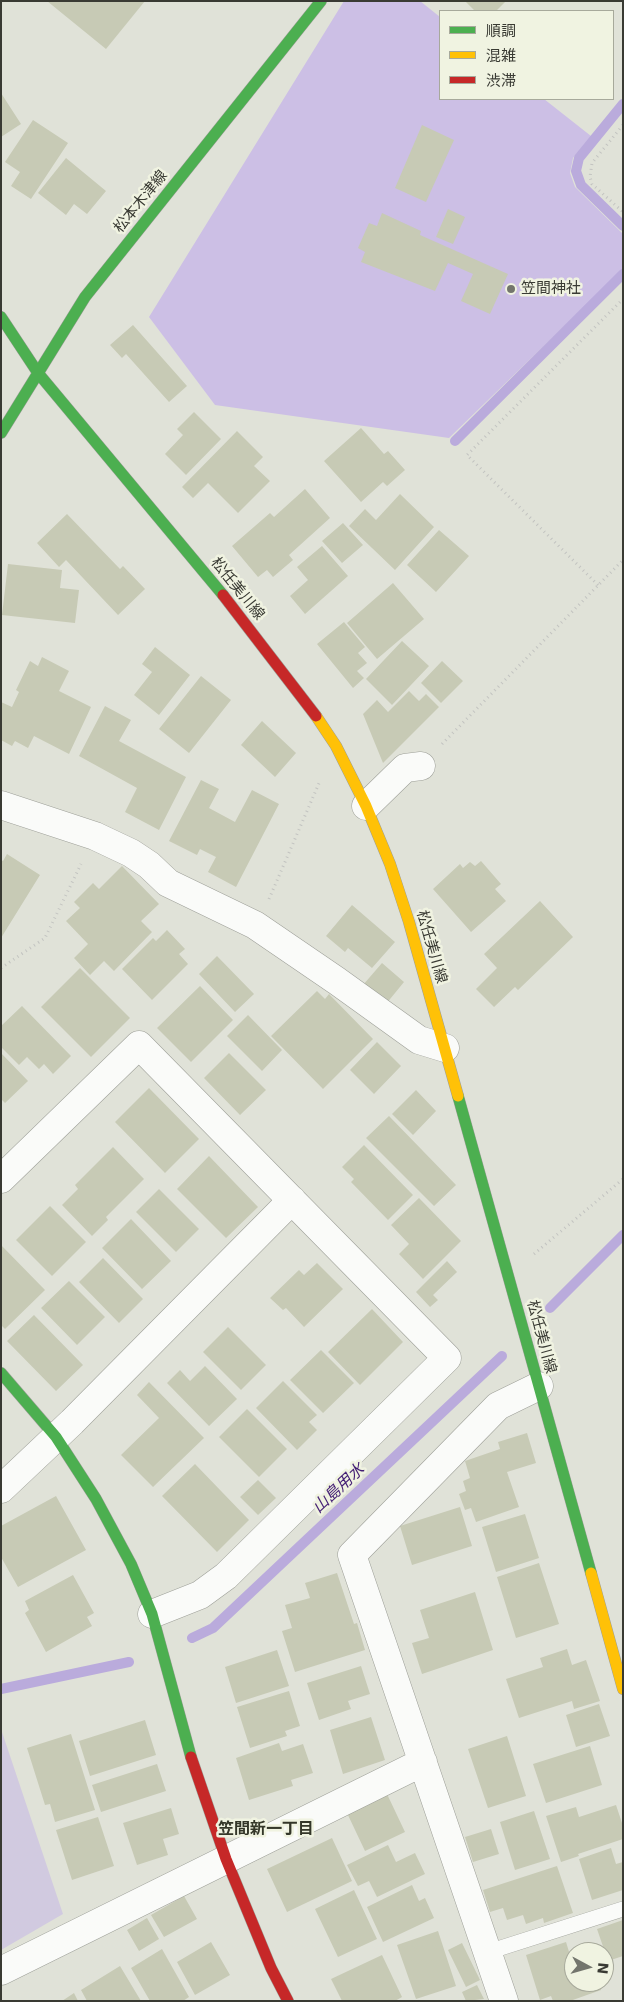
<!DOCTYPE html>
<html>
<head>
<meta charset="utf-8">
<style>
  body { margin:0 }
  #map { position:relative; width:624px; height:2002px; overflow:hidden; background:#e0e2d8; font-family:"DejaVu Sans","Noto Sans JP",sans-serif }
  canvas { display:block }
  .frame { position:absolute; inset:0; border:2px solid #393a33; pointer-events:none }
  .legend { position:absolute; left:439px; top:10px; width:175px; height:90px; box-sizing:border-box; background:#f0f3e1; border:1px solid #a7a99b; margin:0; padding:6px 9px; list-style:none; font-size:15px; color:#393a33 }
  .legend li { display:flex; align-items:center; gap:10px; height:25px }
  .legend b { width:25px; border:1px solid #a7a99b }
  .north { position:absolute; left:564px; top:1942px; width:50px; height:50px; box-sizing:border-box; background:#f0f3e1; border:1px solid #a7a99b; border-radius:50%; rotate:96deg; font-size:14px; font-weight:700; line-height:20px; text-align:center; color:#393a33 }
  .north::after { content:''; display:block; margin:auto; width:18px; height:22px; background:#73756d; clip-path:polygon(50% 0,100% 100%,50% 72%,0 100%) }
</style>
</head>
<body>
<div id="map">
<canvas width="624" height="2002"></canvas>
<div class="frame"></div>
<ul class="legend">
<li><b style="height:6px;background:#4caf50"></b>順調</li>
<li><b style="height:6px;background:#ffc107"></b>混雑</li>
<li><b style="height:6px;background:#c62828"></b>渋滞</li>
</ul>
<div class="north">N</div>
</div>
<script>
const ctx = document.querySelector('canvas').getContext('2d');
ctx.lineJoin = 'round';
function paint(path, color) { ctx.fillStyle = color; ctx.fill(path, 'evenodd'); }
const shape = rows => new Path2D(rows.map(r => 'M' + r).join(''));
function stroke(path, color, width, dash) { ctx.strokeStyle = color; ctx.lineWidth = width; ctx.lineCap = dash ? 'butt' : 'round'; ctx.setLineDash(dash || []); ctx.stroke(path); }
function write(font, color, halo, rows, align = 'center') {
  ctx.font = font + ' "DejaVu Sans","Noto Sans JP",sans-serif'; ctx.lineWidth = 5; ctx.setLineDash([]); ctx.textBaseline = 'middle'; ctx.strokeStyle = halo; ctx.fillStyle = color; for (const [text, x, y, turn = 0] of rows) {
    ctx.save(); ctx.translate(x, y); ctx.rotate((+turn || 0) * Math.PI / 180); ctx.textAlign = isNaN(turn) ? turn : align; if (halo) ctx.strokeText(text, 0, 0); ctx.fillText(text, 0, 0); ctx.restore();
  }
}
paint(shape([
  [1,1729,63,1914,1,1950]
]), '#d1cae0');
paint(shape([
  [344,1,420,1,440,17,440,99,544,99,591,136,573,158,570,173,575,187,623,234,623,269,449,438,215,405,149,317]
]), '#ccbfe5');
stroke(shape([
  [623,104,579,158,576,171,581,185,623,226],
  [455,441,623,274],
  [550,1308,623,1235],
  [192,1638,213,1628,502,1356],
  [1,1689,129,1662]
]), '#baabdc', 10);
paint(shape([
  [47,1,145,1,106,49],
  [465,1,506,1,496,11,475,11],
  [1,93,21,124,1,137],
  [33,120,68,143,31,199,11,186,20,172,5,162],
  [422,125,454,140,426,202,395,188],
  [66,158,106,191,87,214,74,204,66,215,38,193],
  [448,209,465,217,453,244,436,237],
  [382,213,421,231,420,235,508,274,490,314,461,301,473,274,448,263,435,291,361,262,365,252,358,248,369,223,377,226],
  [133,325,187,386,169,402,126,354,122,358,110,345],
  [194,412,221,439,186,475,165,454,183,435,177,429],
  [361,428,384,454,388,451,405,470,387,486,383,482,361,502,324,461],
  [237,431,263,457,254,466,270,481,238,513,208,483,193,498,182,487],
  [305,489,330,518,289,555,293,560,273,577,267,570,258,577,232,546,270,513,274,517],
  [400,494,434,527,395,570,349,526,365,509,376,520],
  [67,514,120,569,123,566,145,589,118,615,66,560,59,567,37,543],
  [343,523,363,545,342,563,322,541],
  [439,530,469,556,436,592,407,565],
  [322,546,348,576,305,614,290,596,308,580,297,567],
  [8,564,62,570,60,588,79,590,75,623,2,615],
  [393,583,424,619,377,659,347,623],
  [344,622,365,647,358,653,367,663,357,671,364,678,353,688,317,644],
  [402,641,429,666,392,705,366,679],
  [155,647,190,675,159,715,134,695,152,672,142,664],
  [42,657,69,671,59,691,91,707,69,754,34,736,28,748,15,741,12,746,1,740,1,702,12,707,19,692,16,690,30,661,38,666],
  [442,661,463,681,441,703,421,683],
  [201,676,231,700,189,753,159,729],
  [409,691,419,701,426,694,439,707,383,763,363,714,377,700,388,712],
  [105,706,131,720,119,741,186,777,159,830,125,812,137,788,79,756],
  [262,721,296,753,275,777,241,745],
  [201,780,219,789,209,808,235,822,252,790,279,804,236,887,208,872,216,857,200,849,197,855,169,841],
  [7,854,40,875,1,938,1,860,3,861],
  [481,861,501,884,495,889,506,901,471,932,433,889,460,864,463,868,470,862,475,866],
  [122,866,159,904,141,921,152,932,114,971,104,961,90,975,74,958,88,944,66,921,80,908,74,902,93,883,99,889],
  [540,901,573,937,518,990,515,987,494,1007,476,989,497,968,484,954],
  [352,905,395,942,372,968,348,948,345,952,326,936],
  [167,930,185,949,179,954,188,964,152,1000,122,969,153,938,156,941],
  [217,956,254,994,235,1012,199,974],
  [382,963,404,982,386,1004,363,985],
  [80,968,130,1018,91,1057,41,1007],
  [200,986,233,1020,191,1062,157,1028],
  [317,991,325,999,329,994,373,1039,323,1089,271,1036],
  [22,1006,71,1056,53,1074,44,1064,39,1069,27,1057,19,1065,1,1047,1,1026],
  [248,1015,282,1050,262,1071,227,1036],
  [377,1042,401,1066,374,1094,350,1070],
  [1,1053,28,1081,5,1103,1,1099],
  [229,1053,266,1090,240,1115,204,1078],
  [149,1088,199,1139,165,1173,115,1122],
  [416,1090,436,1111,413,1135,392,1114],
  [389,1116,456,1185,434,1206,366,1138],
  [364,1145,413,1195,388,1220,351,1182,354,1179,342,1167],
  [113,1147,144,1179,106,1217,108,1220,92,1236,62,1205,78,1189,75,1185],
  [209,1156,258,1207,226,1238,177,1189],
  [159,1189,199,1229,176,1252,136,1212],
  [419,1198,461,1241,423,1279,399,1254,409,1244,391,1225],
  [50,1206,86,1242,52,1276,16,1240],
  [131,1219,171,1261,142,1289,102,1248],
  [1,1245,45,1290,5,1329,1,1325],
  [103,1258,143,1299,119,1323,79,1282],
  [447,1261,457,1272,433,1295,438,1300,430,1307,416,1292],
  [317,1263,343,1289,304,1327,286,1308,283,1310,270,1298,299,1270,304,1275],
  [69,1281,105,1317,77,1345,41,1308],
  [372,1309,403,1342,360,1385,328,1352],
  [34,1315,83,1365,56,1391,7,1341],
  [228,1327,266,1365,241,1390,203,1352],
  [321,1350,354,1383,323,1413,290,1380],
  [205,1366,237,1399,209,1426,167,1383,180,1370,190,1381],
  [283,1381,317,1415,309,1422,317,1430,297,1450,256,1408],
  [149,1382,204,1438,153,1487,121,1455,159,1418,137,1395],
  [247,1409,287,1449,259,1477,219,1437],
  [527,1433,536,1463,507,1472,519,1507,476,1522,471,1508,465,1510,459,1494,466,1491,463,1481,470,1478,465,1461,500,1449,498,1442],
  [195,1464,249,1520,217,1552,162,1496],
  [258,1480,276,1498,258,1515,240,1497],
  [56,1496,86,1550,18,1587,1,1557,1,1526],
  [460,1507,472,1546,412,1565,400,1526],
  [525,1514,539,1558,496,1572,482,1527],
  [539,1563,559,1624,516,1638,497,1577],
  [337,1573,354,1624,357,1623,365,1650,295,1672,282,1631,292,1628,285,1605,310,1598,305,1583],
  [73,1575,94,1613,87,1617,92,1626,46,1652,25,1613,29,1610,25,1601],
  [475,1592,493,1650,422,1674,412,1643,429,1638,420,1610],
  [567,1649,572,1665,586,1660,600,1701,574,1709,572,1701,519,1718,506,1679,543,1667,540,1658],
  [277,1650,289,1686,236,1703,225,1667],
  [361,1666,370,1694,348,1701,351,1709,319,1720,307,1683],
  [289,1691,300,1726,285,1731,287,1736,250,1748,237,1707],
  [599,1704,610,1736,576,1747,566,1715],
  [371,1717,385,1760,343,1774,330,1730],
  [145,1720,156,1755,90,1776,79,1741],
  [71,1734,95,1810,55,1822,50,1804,45,1805,27,1748],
  [507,1736,526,1796,488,1808,468,1749],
  [279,1743,282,1751,303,1744,313,1773,291,1780,293,1786,249,1800,236,1758],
  [590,1746,602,1785,546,1803,533,1764],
  [157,1764,166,1791,101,1812,92,1785],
  [387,1794,405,1832,365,1851,347,1813],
  [616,1805,623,1826,623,1839,578,1854,579,1856,561,1862,546,1816,576,1807,579,1817],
  [171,1808,179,1834,163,1839,168,1855,137,1865,123,1823],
  [534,1811,550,1859,515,1870,500,1822],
  [98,1817,114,1866,72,1880,56,1830],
  [491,1829,499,1854,473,1862,465,1837],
  [332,1838,352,1881,287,1912,267,1869],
  [388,1845,396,1862,415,1853,425,1874,377,1897,369,1881,358,1886,347,1865],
  [611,1848,616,1864,623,1862,623,1890,592,1900,579,1859],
  [557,1866,573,1913,544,1923,543,1918,526,1924,523,1915,507,1920,503,1908,490,1912,483,1890],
  [412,1885,419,1901,425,1898,434,1918,383,1942,367,1907],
  [354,1890,377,1939,338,1957,315,1909],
  [184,1896,197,1919,164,1937,151,1915],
  [147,1918,159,1939,139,1951,127,1930],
  [623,1920,623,1956,608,1961,597,1929],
  [438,1931,456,1986,416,1999,397,1945],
  [211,1942,230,1975,195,1995,177,1962],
  [566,1942,570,1955,574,1954,574,1982,599,1982,601,1990,570,2001,553,2001,551,1996,540,2000,526,1955],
  [462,1943,480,1980,466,1987,448,1950],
  [162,1949,189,1997,183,2001,150,2001,131,1968],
  [382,1955,402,1997,395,2001,342,2001,331,1979],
  [120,1966,141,2001,87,2001,81,1990],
  [477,1985,484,1999,466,2001,462,1992],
  [74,1993,78,2001,62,2001]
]), '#c7cab5');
const lane = shape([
  [488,1952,623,1909]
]);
const street = shape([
  [1,805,95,836,131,853,149,865,168,883,255,925,337,981,419,1040,445,1048],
  [366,806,405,768,421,766],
  [1,1179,139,1045,447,1358,226,1576,200,1595,152,1614],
  [1,1489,72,1422,292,1200],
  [1,1971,423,1762],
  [504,2001,352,1555,498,1406,539,1386]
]);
const fast = shape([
  [1,317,38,373,223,595],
  [1,433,85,297,321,1],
  [458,1096,591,1573],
  [1,1373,56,1437,96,1499,131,1564,152,1614,191,1757]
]);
const slow = shape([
  [316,716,336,746,366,806,390,864,409,922,458,1096],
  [591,1573,623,1689]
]);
const jam = shape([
  [223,595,316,716],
  [191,1757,226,1859,271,1968,288,2001]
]);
stroke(lane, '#9d9f98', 16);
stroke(street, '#9d9f98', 29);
stroke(fast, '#9d9f98', 12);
stroke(slow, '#9d9f98', 12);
stroke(jam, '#9d9f98', 12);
stroke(shape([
  [623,125,592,163,590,177,592,184,623,212],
  [598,585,467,455,623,299],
  [442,744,623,560],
  [269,899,320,781],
  [1,968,45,938,81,864],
  [534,1254,623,1179]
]), '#c2c3c0', 3, [1, 4]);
stroke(lane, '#fafbf9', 15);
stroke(street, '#fafbf9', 28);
stroke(fast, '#4caf50', 11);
stroke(slow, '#ffc107', 11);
stroke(jam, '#c62828', 11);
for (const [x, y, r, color] of [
  [511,289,5,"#73756d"]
]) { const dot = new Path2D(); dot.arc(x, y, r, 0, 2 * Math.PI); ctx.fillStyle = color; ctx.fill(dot); stroke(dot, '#f0f3e1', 2); }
write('15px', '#393a33', '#f0f3e1', [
  ["松本木津線",141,202,-51],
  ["松任美川線",237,589,51],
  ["松任美川線",431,947,74],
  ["松任美川線",541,1337,75]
]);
write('15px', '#393a33', '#f0f3e1', [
  ["笠間神社",521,289]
], 'left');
write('italic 16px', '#431e74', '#f0f3e1', [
  ["山島用水",339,1489,-43]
]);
write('bold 16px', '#343729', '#f0f3e1', [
  ["笠間新一丁目",266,1830]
]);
</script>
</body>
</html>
